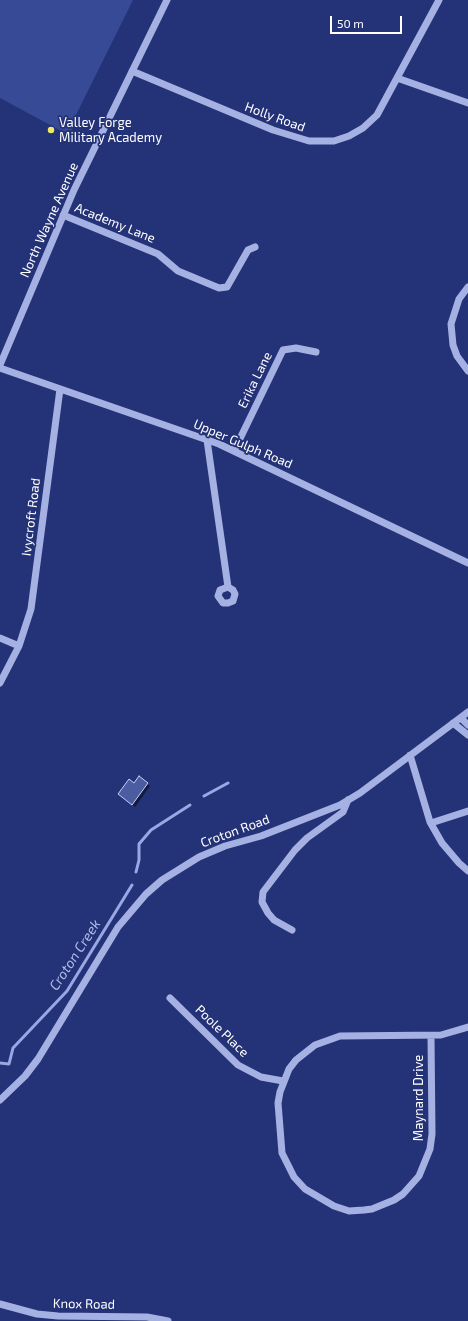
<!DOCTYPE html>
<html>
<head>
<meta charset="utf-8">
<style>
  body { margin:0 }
  #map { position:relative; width:468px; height:1321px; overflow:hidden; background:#243277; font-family:"Exo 2",sans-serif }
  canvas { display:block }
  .scale { position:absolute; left:330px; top:16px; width:72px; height:18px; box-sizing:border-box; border:2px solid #fff; border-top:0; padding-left:5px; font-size:12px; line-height:14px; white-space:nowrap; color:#fff; -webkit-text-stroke:3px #243277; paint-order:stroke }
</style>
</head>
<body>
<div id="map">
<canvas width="468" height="1321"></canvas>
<div class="scale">50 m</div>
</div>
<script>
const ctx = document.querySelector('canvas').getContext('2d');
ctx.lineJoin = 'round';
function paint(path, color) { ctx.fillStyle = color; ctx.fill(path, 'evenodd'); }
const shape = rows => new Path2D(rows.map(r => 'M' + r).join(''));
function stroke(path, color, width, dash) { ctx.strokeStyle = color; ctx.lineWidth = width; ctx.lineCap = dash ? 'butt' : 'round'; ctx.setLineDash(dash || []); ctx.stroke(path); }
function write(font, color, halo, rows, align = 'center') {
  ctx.font = font + ' "Exo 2",sans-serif'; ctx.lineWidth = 3.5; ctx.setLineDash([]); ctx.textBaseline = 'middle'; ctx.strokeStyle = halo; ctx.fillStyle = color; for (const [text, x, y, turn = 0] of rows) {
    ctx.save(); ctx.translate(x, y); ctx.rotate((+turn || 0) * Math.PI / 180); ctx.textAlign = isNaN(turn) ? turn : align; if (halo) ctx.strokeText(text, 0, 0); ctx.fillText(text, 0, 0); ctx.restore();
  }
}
paint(shape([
  [0,0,133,0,73,121,72,130,63,132,0,98]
]), '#374a95');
paint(shape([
  [139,778,150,786,135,807,122,796]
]), '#0007');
stroke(shape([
  [204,796,228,783],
  [136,872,139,860,139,844,151,830,190,805],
  [0,1063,9,1064,13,1048,67,991,132,885]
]), '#99a8e4', 3);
const building = shape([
  [139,776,148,783,132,805,118,794,129,779,134,783,139,776]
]);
paint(building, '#4c5ca1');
stroke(building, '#c7d0f3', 1);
stroke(shape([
  [132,71,273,130,309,141,334,141,349,136,363,128,377,115,439,0],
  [397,78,468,103],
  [63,215,158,254,178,271,219,288,227,287,248,250,255,247],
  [468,287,459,299,451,324,453,345,457,356,468,371],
  [0,365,74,190,167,0],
  [0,368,219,444,468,563],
  [207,440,228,587,233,590,235,594,233,601,228,603,223,603,218,596,220,590,228,587],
  [234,451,283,350,296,348,316,352],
  [0,638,19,646,0,683],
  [19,646,31,609,60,389],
  [461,718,468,725],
  [453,723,468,735],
  [410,755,430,822,442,843,459,863,468,871],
  [431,823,468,811],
  [292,930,274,920,268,913,262,902,263,892,295,850,307,838,343,812,348,800],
  [170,998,238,1065,261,1077,283,1081],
  [431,1036,432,1134,430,1149,419,1176,403,1194,394,1200,372,1209,364,1210,349,1211,334,1206,305,1189,294,1177,282,1153,278,1103,280,1092,289,1069,296,1060,315,1045,340,1036,441,1035,468,1027],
  [0,1100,25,1076,38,1059,118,927,146,894,162,880,199,857,225,846,261,836,340,805,360,793,468,712],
  [0,1304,37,1314,58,1316,147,1317,168,1321]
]), '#a5b1e3', 7);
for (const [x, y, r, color] of [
  [51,130,4,"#eeea68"]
]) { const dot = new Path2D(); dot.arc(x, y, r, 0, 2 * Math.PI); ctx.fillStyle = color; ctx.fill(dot); stroke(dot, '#243277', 1.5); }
write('13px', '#fff', '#243277', [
  ["Holly Road",275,117,20],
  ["North Wayne Avenue",49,220,-66],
  ["Academy Lane",115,223,22],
  ["Erika Lane",255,380,-64],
  ["Upper Gulph Road",243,444,23],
  ["Ivycroft Road",31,517,-83],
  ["Croton Road",235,831,-20],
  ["Poole Place",222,1031,44],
  ["Maynard Drive",419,1098,-90],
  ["Knox Road",84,1304,1]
]);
write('13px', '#fff', '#243277', [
  ["Valley Forge",59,123],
  ["Military Academy",59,138]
], 'left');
write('italic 14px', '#b0bbeb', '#243277', [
  ["Croton Creek",75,955,-57]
]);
</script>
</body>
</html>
